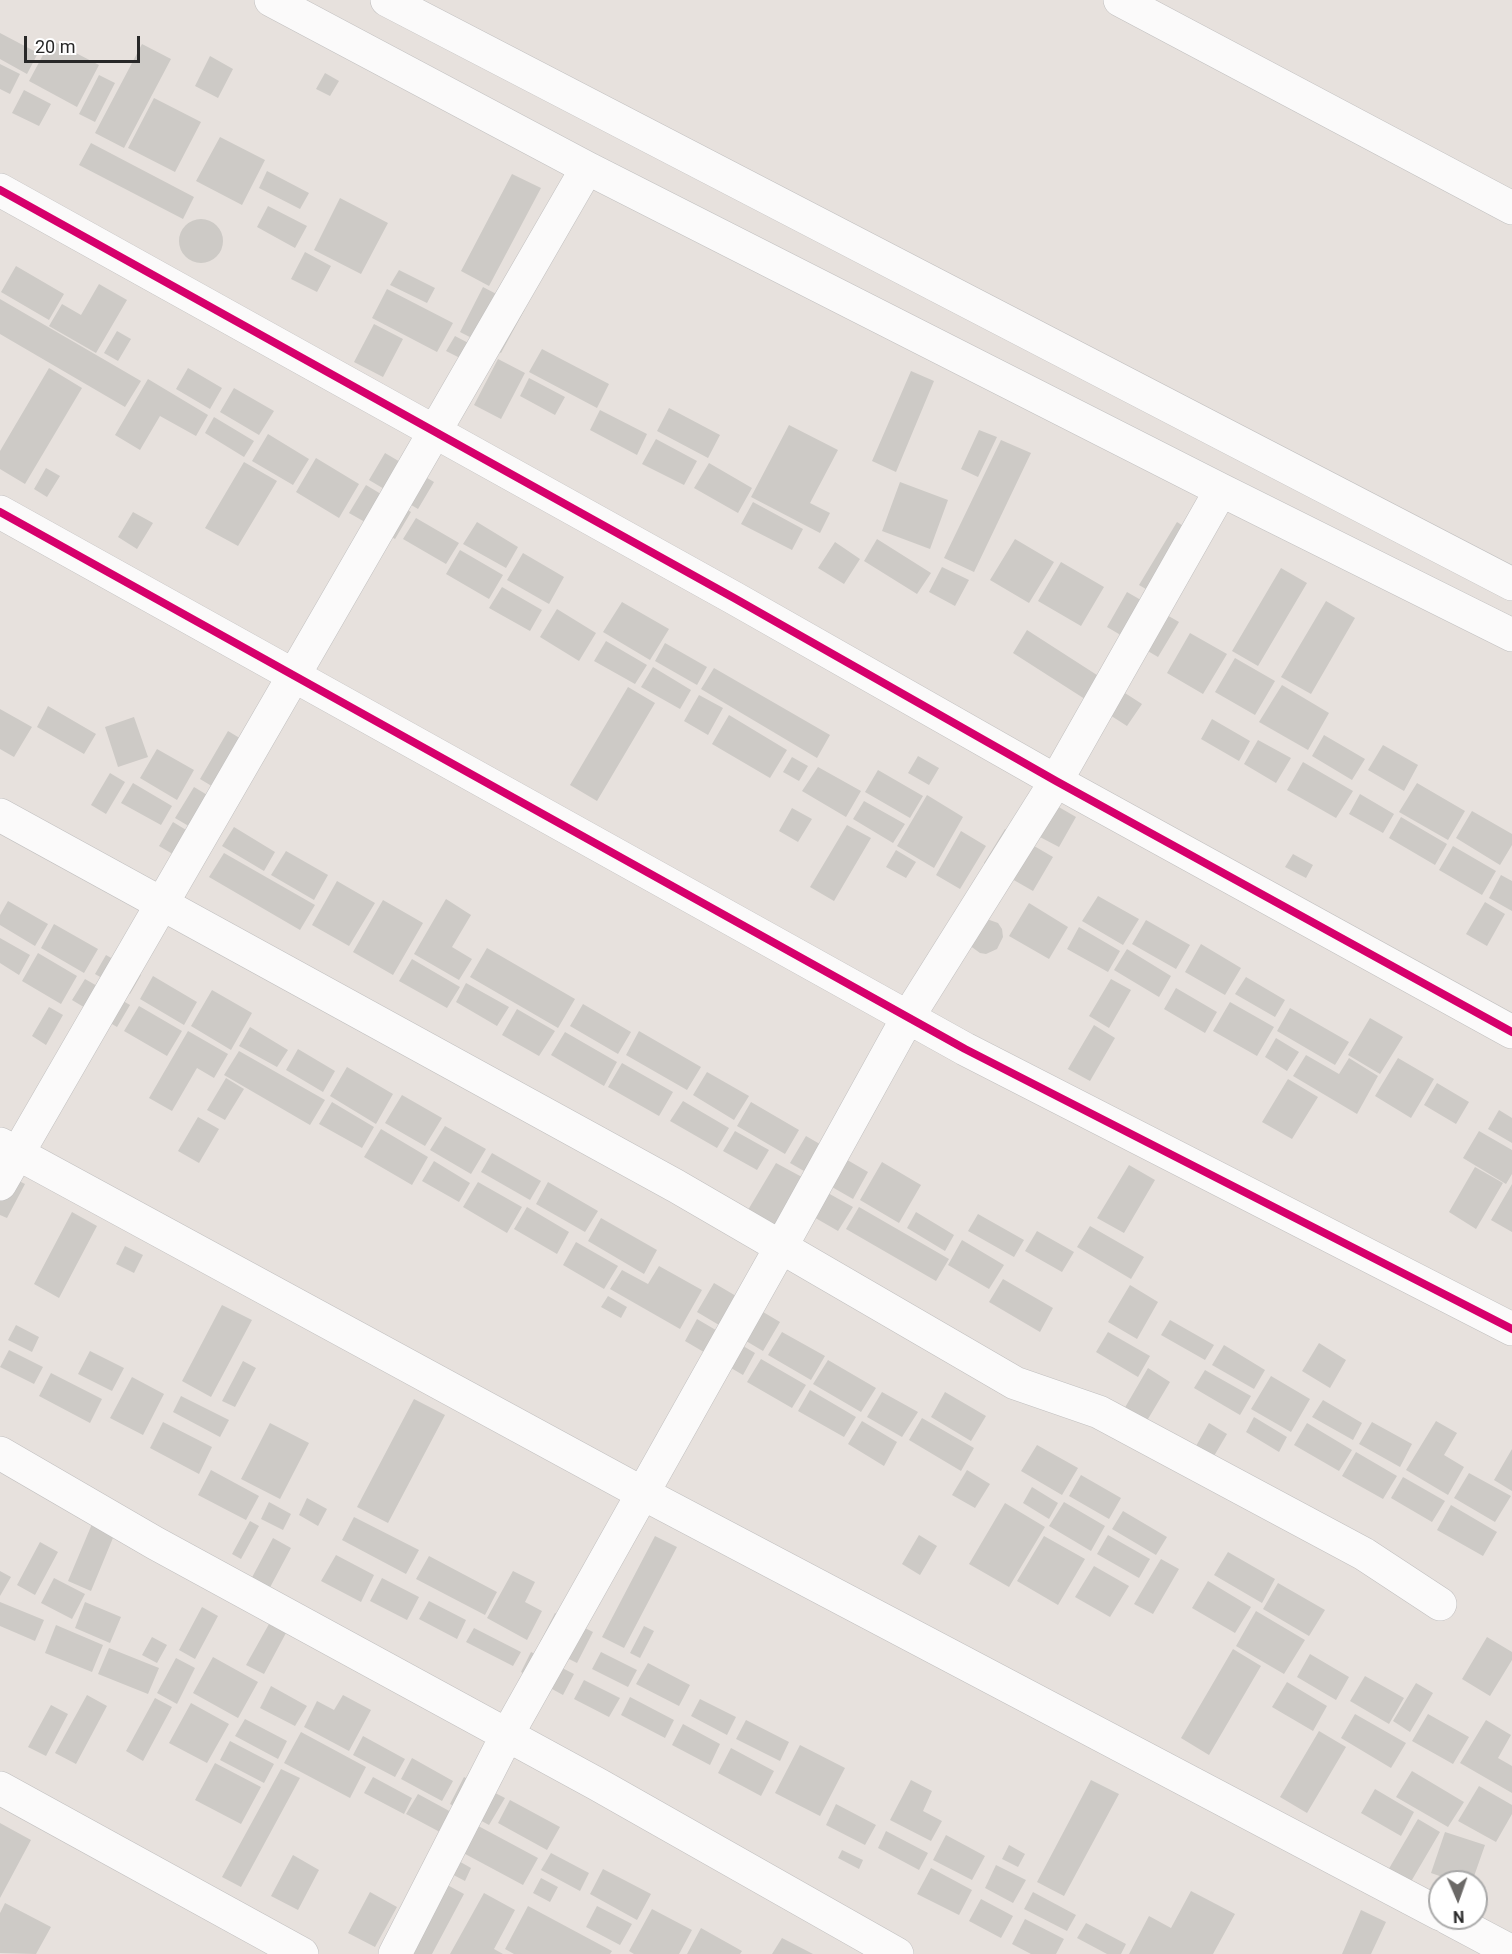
<!DOCTYPE html>
<html>
<head>
<meta charset="utf-8">
<style>
  body { margin:0 }
  #map { position:relative; width:1512px; height:1954px; overflow:hidden; background:#e7e1dd; font-family:Roboto,sans-serif }
  canvas { display:block }
  .north { position:absolute; left:1428px; top:1870px; width:60px; height:60px; box-sizing:border-box; background:#fff; border:2px solid #a9a9a9; border-radius:50%; rotate:178deg; font-size:16px; font-weight:700; line-height:24px; text-align:center; color:#282828 }
  .north::after { content:''; display:block; margin:auto; width:21px; height:27px; background:#6b6967; clip-path:polygon(50% 0,100% 100%,50% 72%,0 100%) }
  .scale { position:absolute; left:24px; top:36px; width:116px; height:27px; box-sizing:border-box; border:3px solid #282828; border-top:0; padding-left:8px; font-size:18px; line-height:21px; white-space:nowrap; color:#282828; -webkit-text-stroke:4px #fff; paint-order:stroke }
</style>
</head>
<body>
<div id="map">
<canvas width="1512" height="1954"></canvas>
<div class="north">N</div>
<div class="scale">20 m</div>
</div>
<script>
const ctx = document.querySelector('canvas').getContext('2d');
ctx.lineJoin = 'round';
function paint(path, color) { ctx.fillStyle = color; ctx.fill(path, 'evenodd'); }
const shape = rows => new Path2D(rows.map(r => 'M' + r).join(''));
function stroke(path, color, width, dash) { ctx.strokeStyle = color; ctx.lineWidth = width; ctx.lineCap = dash ? 'butt' : 'round'; ctx.setLineDash(dash || []); ctx.stroke(path); }
paint(shape([
  [0,33,38,53,27,74,0,59],
  [51,40,99,65,77,107,29,81],
  [142,44,171,59,124,148,95,133],
  [210,56,233,69,218,98,195,86],
  [0,64,20,74,10,94,0,89],
  [325,73,339,81,330,96,316,89],
  [99,75,115,83,95,122,79,114],
  [24,90,51,104,39,126,12,113],
  [154,98,201,122,175,172,128,148],
  [220,137,265,160,242,205,196,181],
  [91,143,194,197,183,219,79,165],
  [267,171,309,193,300,209,259,188],
  [512,174,541,188,489,286,461,271],
  [340,198,388,223,361,274,314,250],
  [268,206,307,226,295,248,257,227],
  '179 241a22 22 0 1 1 44 0a22 22 0 1 1-44 0Z',
  [305,252,331,266,317,292,291,279],
  [16,266,64,294,49,320,1,292],
  [399,270,435,288,427,303,390,285],
  [99,284,127,300,96,353,49,326,62,304,81,315],
  [483,287,525,309,501,353,460,332],
  [387,289,453,323,437,352,372,318],
  [0,299,141,381,125,407,0,334],
  [374,324,403,339,383,377,354,362],
  [117,331,131,339,118,361,104,353],
  [455,336,478,348,470,363,446,351],
  [542,349,609,384,597,408,529,372],
  [498,359,525,373,501,419,474,405],
  [49,368,82,388,25,484,0,469,0,451],
  [188,368,222,388,210,409,176,389],
  [911,371,934,381,896,472,872,461],
  [529,378,565,397,555,415,520,396],
  [148,379,208,415,196,436,160,416,140,450,115,435],
  [234,388,274,411,259,435,220,412],
  [669,408,720,435,708,458,657,431],
  [600,410,647,434,637,455,590,430],
  [214,417,254,441,244,457,205,433],
  [789,425,838,450,810,503,830,513,820,533,751,497],
  [979,430,997,437,978,477,961,469],
  [268,434,309,459,293,485,252,461],
  [656,439,697,461,684,485,642,464],
  [1001,440,1031,453,974,572,944,558],
  [385,453,434,482,418,509,369,480],
  [316,458,359,484,339,518,296,492],
  [244,462,277,481,238,546,205,528],
  [709,463,752,488,738,513,694,488],
  [46,468,60,476,47,497,34,489],
  [900,482,948,500,930,549,882,531],
  [366,485,411,512,395,539,349,513],
  [753,502,803,529,792,550,741,524],
  [133,512,153,523,137,549,118,537],
  [416,518,459,543,446,564,403,539],
  [477,522,518,547,506,568,463,544],
  [1177,522,1201,537,1163,599,1139,585],
  [877,539,931,573,917,594,864,561],
  [1015,539,1054,562,1029,603,990,580],
  [835,542,860,559,844,584,818,568],
  [460,550,503,575,489,599,446,574],
  [523,553,564,577,549,604,507,580],
  [1061,562,1104,587,1081,626,1038,601],
  [942,567,969,580,955,606,929,592],
  [1281,568,1307,583,1258,666,1232,651],
  [502,587,542,610,530,631,489,608],
  [1127,592,1179,622,1158,657,1107,627],
  [1326,601,1355,618,1311,694,1281,677],
  [622,602,669,629,650,660,603,632],
  [557,609,596,633,579,661,540,637],
  [1027,630,1142,704,1127,726,1013,653],
  [1190,633,1227,654,1203,694,1167,673],
  [606,641,647,665,635,684,594,661],
  [665,643,707,667,697,685,655,661],
  [1235,658,1275,681,1255,715,1215,692],
  [653,667,691,690,680,709,641,687],
  [714,668,830,735,817,758,701,689],
  [1282,685,1329,713,1308,750,1259,722],
  [628,687,655,703,597,801,570,785],
  [699,695,723,708,708,735,684,721],
  [48,706,96,734,84,754,37,727],
  [0,709,32,727,14,757,0,749],
  [729,715,787,750,770,778,712,744],
  [134,717,148,757,118,767,105,727],
  [1212,719,1250,741,1239,761,1201,739],
  [228,731,253,746,225,794,200,779],
  [1324,735,1365,759,1352,780,1312,756],
  [1258,740,1291,758,1276,783,1244,764],
  [1383,745,1418,765,1404,791,1368,770],
  [157,749,194,770,177,800,140,778],
  [918,756,939,768,929,785,908,773],
  [792,757,808,766,799,781,783,772],
  [1303,762,1353,791,1336,818,1287,790],
  [818,767,861,791,846,817,802,791],
  [878,770,923,796,910,818,865,792],
  [110,773,125,782,106,814,91,805],
  [133,783,172,806,161,825,121,803],
  [1417,783,1465,811,1448,840,1399,812],
  [194,787,234,811,216,842,175,818],
  [1360,794,1394,814,1383,833,1349,814],
  [927,795,963,817,934,868,897,846],
  [864,801,905,824,893,843,853,819],
  [1057,806,1076,817,1059,847,1038,836],
  [792,808,812,819,798,842,779,831],
  [1472,811,1512,834,1512,845,1500,865,1456,838],
  [1401,817,1447,844,1435,865,1389,838],
  [173,822,214,847,200,870,159,846],
  [847,825,871,838,834,901,810,887],
  [234,827,275,852,264,871,222,846],
  [1005,829,1053,857,1033,891,984,863],
  [961,831,986,846,960,889,936,875],
  [1453,846,1496,871,1482,895,1439,870],
  [896,850,916,862,906,878,886,867],
  [286,851,328,875,314,900,271,875],
  [224,853,315,905,300,930,209,877],
  [1293,854,1313,865,1306,878,1285,867],
  [1501,875,1512,881,1512,911,1489,898],
  [337,881,375,903,349,946,312,925],
  [1098,896,1139,919,1123,945,1082,921],
  [446,899,471,915,452,947,472,959,459,980,414,954],
  [383,900,423,923,393,975,353,952],
  [8,901,48,924,35,946,0,925,0,915],
  [1485,902,1505,914,1487,946,1466,934],
  [1029,903,1068,927,1049,959,1009,936],
  [984,918,998,923,1002,929,1003,937,997,949,986,954,980,953,969,945],
  [1146,920,1190,945,1176,969,1132,944],
  [54,924,98,949,84,973,41,948],
  [1079,927,1120,951,1108,972,1067,949],
  [0,938,30,955,19,975,0,963],
  [1201,944,1241,968,1225,995,1185,972],
  [487,948,575,999,558,1028,470,977],
  [1127,949,1171,976,1159,997,1114,970],
  [38,953,77,976,61,1004,22,981],
  [106,955,141,975,130,994,95,974],
  [412,959,460,987,447,1008,399,981],
  [153,976,197,1002,184,1025,140,999],
  [1246,977,1285,1000,1275,1017,1235,994],
  [85,979,130,1005,117,1027,72,1000],
  [1111,979,1131,990,1109,1028,1089,1016],
  [466,983,509,1007,497,1026,456,1002],
  [1176,988,1217,1012,1205,1033,1164,1009],
  [212,990,252,1013,231,1050,191,1026],
  [1230,1002,1274,1027,1257,1056,1213,1031],
  [583,1004,631,1032,618,1054,570,1026],
  [139,1006,182,1031,167,1056,124,1031],
  [49,1007,63,1015,46,1045,32,1036],
  [1290,1008,1349,1042,1335,1065,1277,1031],
  [517,1009,555,1031,539,1056,502,1035],
  [1370,1018,1403,1037,1380,1074,1348,1055],
  [1094,1025,1115,1038,1090,1081,1068,1069],
  [250,1027,288,1050,277,1067,239,1046],
  [188,1031,228,1054,214,1078,197,1068,172,1111,149,1098],
  [639,1031,701,1067,687,1090,626,1055],
  [565,1032,617,1062,604,1086,551,1055],
  [1276,1038,1299,1052,1287,1071,1265,1057],
  [298,1049,335,1071,323,1092,286,1070],
  [239,1051,325,1100,310,1125,224,1075],
  [1306,1055,1339,1074,1349,1058,1378,1076,1357,1114,1293,1076],
  [1398,1058,1434,1079,1411,1118,1375,1096],
  [622,1063,673,1092,659,1116,608,1087],
  [347,1067,393,1094,376,1124,330,1096],
  [707,1072,749,1096,734,1120,693,1095],
  [226,1078,244,1089,225,1120,207,1110],
  [1288,1079,1318,1097,1292,1139,1262,1122],
  [1437,1083,1469,1102,1456,1124,1424,1105],
  [402,1095,442,1118,425,1146,385,1123],
  [683,1101,729,1128,717,1148,670,1121],
  [332,1102,374,1127,362,1148,319,1124],
  [751,1102,799,1130,785,1154,737,1126],
  [1499,1110,1512,1118,1512,1143,1488,1129],
  [198,1117,219,1129,199,1163,178,1151],
  [445,1126,486,1149,471,1174,430,1150],
  [381,1129,428,1157,412,1185,364,1157],
  [735,1131,769,1150,757,1170,723,1151],
  [1479,1131,1512,1150,1512,1174,1506,1184,1463,1158],
  [806,1136,868,1172,853,1199,790,1163],
  [492,1153,541,1181,530,1200,481,1172],
  [434,1161,470,1183,459,1202,422,1181],
  [882,1162,921,1185,899,1223,860,1200],
  [776,1163,813,1183,781,1236,745,1215],
  [1129,1165,1155,1180,1124,1233,1097,1218],
  [1475,1167,1503,1183,1476,1229,1449,1212],
  [9,1176,25,1184,7,1218,0,1215,0,1193],
  [478,1182,522,1207,507,1233,463,1207],
  [548,1182,598,1211,585,1232,536,1204],
  [1512,1184,1512,1232,1491,1220],
  [819,1188,853,1207,838,1231,805,1212],
  [527,1207,569,1232,557,1254,514,1229],
  [859,1207,949,1259,936,1281,846,1229],
  [72,1212,97,1226,59,1298,34,1284],
  [916,1212,954,1235,945,1251,907,1228],
  [978,1214,1024,1240,1014,1257,968,1231],
  [601,1218,657,1250,644,1274,588,1241],
  [1090,1226,1144,1257,1131,1279,1077,1247],
  [1037,1231,1074,1252,1062,1272,1025,1251],
  [962,1240,1004,1265,989,1289,948,1265],
  [576,1242,618,1266,604,1289,563,1265],
  [125,1246,143,1255,134,1273,116,1264],
  [659,1266,702,1290,680,1329,610,1289,622,1270,648,1284],
  [1003,1279,1053,1308,1040,1332,989,1302],
  [714,1283,780,1322,763,1351,697,1312],
  [1130,1285,1158,1302,1137,1339,1108,1322],
  [608,1296,627,1307,621,1318,601,1307],
  [222,1305,252,1320,211,1397,182,1381],
  [697,1319,755,1353,743,1375,685,1341],
  [1170,1320,1214,1345,1205,1360,1161,1335],
  [16,1325,39,1337,32,1352,8,1340],
  [782,1332,825,1356,811,1380,768,1355],
  [1108,1332,1150,1356,1138,1377,1096,1352],
  [1319,1343,1346,1360,1330,1388,1302,1371],
  [1224,1345,1265,1370,1254,1389,1212,1365],
  [9,1350,43,1367,34,1384,0,1367],
  [90,1351,124,1368,112,1391,78,1374],
  [761,1359,806,1385,792,1408,747,1382],
  [828,1360,876,1388,861,1412,813,1384],
  [243,1361,256,1368,235,1407,222,1401],
  [1148,1368,1170,1382,1142,1429,1120,1416],
  [1205,1370,1251,1396,1240,1415,1194,1388],
  [51,1373,102,1399,90,1423,39,1396],
  [1271,1376,1310,1399,1291,1432,1251,1409],
  [132,1377,164,1394,143,1435,110,1418],
  [810,1390,856,1417,844,1437,798,1411],
  [882,1392,918,1412,902,1437,867,1417],
  [945,1392,986,1416,971,1441,931,1417],
  [181,1396,229,1420,220,1437,173,1412],
  [414,1399,445,1415,388,1523,357,1507],
  [1323,1400,1362,1423,1353,1440,1312,1417],
  [1254,1417,1287,1437,1279,1452,1246,1432],
  [922,1418,974,1448,961,1471,909,1440],
  [862,1421,897,1442,884,1466,848,1444],
  [1436,1421,1457,1433,1444,1455,1464,1467,1448,1495,1406,1470],
  [163,1422,212,1447,199,1474,150,1448],
  [1372,1422,1412,1444,1400,1467,1359,1444],
  [270,1423,309,1443,280,1499,241,1479],
  [1209,1423,1227,1434,1214,1456,1196,1446],
  [1307,1423,1352,1450,1339,1471,1294,1445],
  [1037,1445,1078,1468,1062,1495,1021,1471],
  [1512,1449,1512,1491,1494,1480],
  [1356,1452,1397,1476,1383,1499,1342,1476],
  [211,1470,259,1496,246,1520,198,1495],
  [967,1470,990,1484,975,1508,952,1495],
  [1469,1473,1511,1496,1495,1522,1454,1498],
  [1081,1475,1121,1498,1109,1519,1069,1496],
  [1403,1477,1445,1501,1432,1522,1391,1498],
  [1032,1487,1058,1503,1049,1519,1023,1503],
  [307,1498,327,1509,318,1526,299,1515],
  [269,1502,291,1514,283,1530,261,1519],
  [1064,1502,1105,1526,1091,1551,1049,1526],
  [1005,1503,1045,1527,1009,1587,969,1564],
  [1451,1505,1497,1532,1483,1556,1437,1530],
  [1123,1511,1167,1537,1156,1555,1112,1529],
  [354,1517,419,1550,406,1574,342,1540],
  [250,1521,259,1526,241,1559,232,1554],
  [92,1524,115,1533,91,1591,68,1581],
  [919,1535,937,1546,920,1575,902,1564],
  [1108,1535,1150,1559,1139,1578,1097,1554],
  [655,1536,677,1547,624,1648,602,1637],
  [1044,1536,1085,1559,1058,1605,1017,1581],
  [273,1538,291,1548,267,1593,249,1583],
  [40,1542,58,1552,35,1595,17,1585],
  [1228,1552,1275,1579,1262,1603,1214,1575],
  [336,1555,374,1575,361,1602,321,1581],
  [429,1556,497,1592,485,1615,416,1579],
  [1161,1559,1179,1569,1153,1614,1134,1604],
  [1094,1566,1129,1586,1110,1617,1075,1597],
  [0,1571,11,1577,0,1596],
  [513,1571,535,1582,525,1602,542,1611,527,1640,487,1618],
  [54,1578,85,1594,72,1619,41,1603],
  [382,1578,419,1597,407,1620,370,1601],
  [1208,1581,1251,1607,1235,1633,1192,1608],
  [1278,1583,1325,1610,1309,1636,1263,1609],
  [429,1601,466,1620,457,1639,419,1619],
  [0,1602,44,1620,35,1641,0,1626],
  [85,1602,121,1617,110,1643,75,1628],
  [202,1607,218,1616,195,1659,179,1650],
  [1256,1611,1305,1640,1284,1674,1236,1646],
  [555,1613,593,1632,577,1663,539,1644],
  [269,1624,286,1633,264,1674,246,1665],
  [56,1625,103,1645,92,1672,45,1653],
  [644,1626,654,1631,640,1658,630,1653],
  [474,1628,521,1652,513,1666,466,1642],
  [152,1637,167,1645,157,1663,142,1655],
  [1487,1637,1512,1652,1512,1660,1490,1696,1462,1679],
  [109,1648,159,1668,148,1694,98,1674],
  [1233,1649,1261,1666,1209,1755,1181,1738],
  [531,1652,574,1674,563,1695,521,1672],
  [601,1652,637,1670,628,1687,592,1669],
  [1310,1654,1349,1677,1336,1700,1297,1677],
  [213,1657,258,1682,238,1718,193,1693],
  [176,1658,195,1668,177,1704,157,1693],
  [648,1663,690,1685,679,1706,636,1684],
  [1365,1676,1404,1698,1389,1724,1350,1701],
  [584,1680,620,1698,609,1717,574,1699],
  [1287,1682,1327,1706,1313,1731,1272,1707],
  [1416,1683,1433,1693,1410,1732,1393,1721],
  [271,1686,307,1706,295,1726,260,1708],
  [87,1695,107,1706,76,1764,55,1753],
  [343,1695,371,1710,349,1751,304,1727,317,1701,334,1710],
  [630,1697,674,1720,665,1738,621,1715],
  [155,1698,172,1707,143,1761,126,1751],
  [700,1699,736,1717,727,1735,691,1716],
  [191,1703,229,1724,207,1763,169,1743],
  [51,1705,68,1714,46,1756,28,1747],
  [1355,1714,1406,1743,1391,1768,1341,1738],
  [1428,1714,1469,1737,1453,1764,1412,1741],
  [245,1719,287,1741,278,1759,235,1736],
  [746,1720,789,1742,780,1761,736,1739],
  [1486,1720,1511,1735,1498,1758,1512,1766,1512,1793,1460,1763],
  [683,1724,720,1744,710,1765,672,1745],
  [1319,1731,1346,1747,1307,1813,1280,1797],
  [301,1732,366,1767,350,1798,284,1763],
  [363,1736,405,1759,395,1777,353,1755],
  [230,1741,274,1764,264,1783,220,1760],
  [800,1745,845,1768,820,1816,775,1793],
  [731,1748,774,1771,761,1796,718,1773],
  [412,1758,453,1781,442,1801,401,1779],
  [215,1763,261,1787,241,1824,195,1800],
  [281,1769,300,1778,241,1887,222,1877],
  [1412,1771,1464,1802,1448,1827,1396,1797],
  [373,1777,412,1798,404,1814,364,1793],
  [464,1777,505,1798,489,1825,450,1804],
  [911,1780,932,1791,923,1811,942,1821,931,1841,890,1820],
  [1091,1780,1119,1794,1064,1896,1037,1882],
  [1479,1786,1512,1805,1512,1814,1496,1842,1458,1821],
  [1375,1789,1414,1812,1401,1836,1361,1813],
  [418,1794,464,1819,453,1839,406,1814],
  [510,1800,560,1827,547,1850,498,1823],
  [836,1804,876,1825,865,1845,826,1825],
  [1418,1819,1440,1832,1409,1885,1387,1872],
  [469,1821,538,1858,523,1885,454,1848],
  [0,1823,31,1840,0,1898],
  [886,1831,928,1853,919,1870,878,1848],
  [1445,1832,1485,1845,1472,1882,1457,1882,1431,1873],
  [946,1835,985,1856,972,1880,933,1860],
  [1009,1845,1025,1854,1018,1867,1002,1859],
  [842,1850,863,1860,859,1869,838,1858],
  [551,1853,589,1873,580,1891,541,1870],
  [293,1855,319,1870,298,1910,271,1896],
  [450,1856,471,1868,465,1881,442,1869],
  [996,1865,1026,1880,1013,1903,985,1888],
  [931,1868,972,1890,959,1915,917,1894],
  [603,1869,651,1894,637,1920,590,1894],
  [541,1878,558,1887,550,1902,533,1893],
  [440,1881,464,1894,432,1954,400,1954],
  [1191,1891,1235,1914,1213,1954,1129,1954,1149,1916,1171,1928],
  [370,1892,397,1907,375,1947,348,1933],
  [1033,1892,1076,1915,1067,1931,1024,1909],
  [484,1893,515,1910,494,1949,503,1954,450,1954],
  [981,1899,1013,1916,1001,1938,969,1921],
  [5,1903,51,1927,36,1954,0,1953,0,1913],
  [528,1906,612,1951,610,1954,514,1954,505,1949],
  [597,1906,632,1924,620,1945,586,1927],
  [652,1909,692,1930,679,1954,634,1954,629,1951],
  [1361,1910,1386,1922,1371,1954,1342,1954],
  [1025,1919,1064,1939,1056,1954,1031,1954,1012,1944],
  [1086,1923,1126,1944,1121,1954,1107,1954,1077,1938],
  [701,1928,742,1951,740,1954,687,1954],
  [782,1938,813,1954,772,1954]
]), '#cdcac6');
const minor = shape([
  [271,0,587,168,1221,490,1512,635],
  [387,0,1512,584],
  [1120,0,1512,208],
  [0,190,734,598,1056,781,1512,1032],
  [0,512,965,1049,1512,1329],
  [0,815,676,1186,1015,1383,1099,1412,1364,1554,1440,1604],
  [0,1144,642,1493,1440,1914],
  [0,1184,587,168],
  [0,1453,155,1543,597,1784,897,1954],
  [0,1788,302,1954],
  [1448,1918,1512,1952],
  [395,1954,507,1735,781,1247,908,1017,1056,781,1221,490]
]);
stroke(minor, '#c0bfbf', 34);
stroke(minor, '#fbfafa', 33);
stroke(shape([
  [0,190,734,598,1056,781,1512,1032],
  [0,512,965,1049,1512,1329]
]), '#d6006c', 8);
</script>
</body>
</html>
